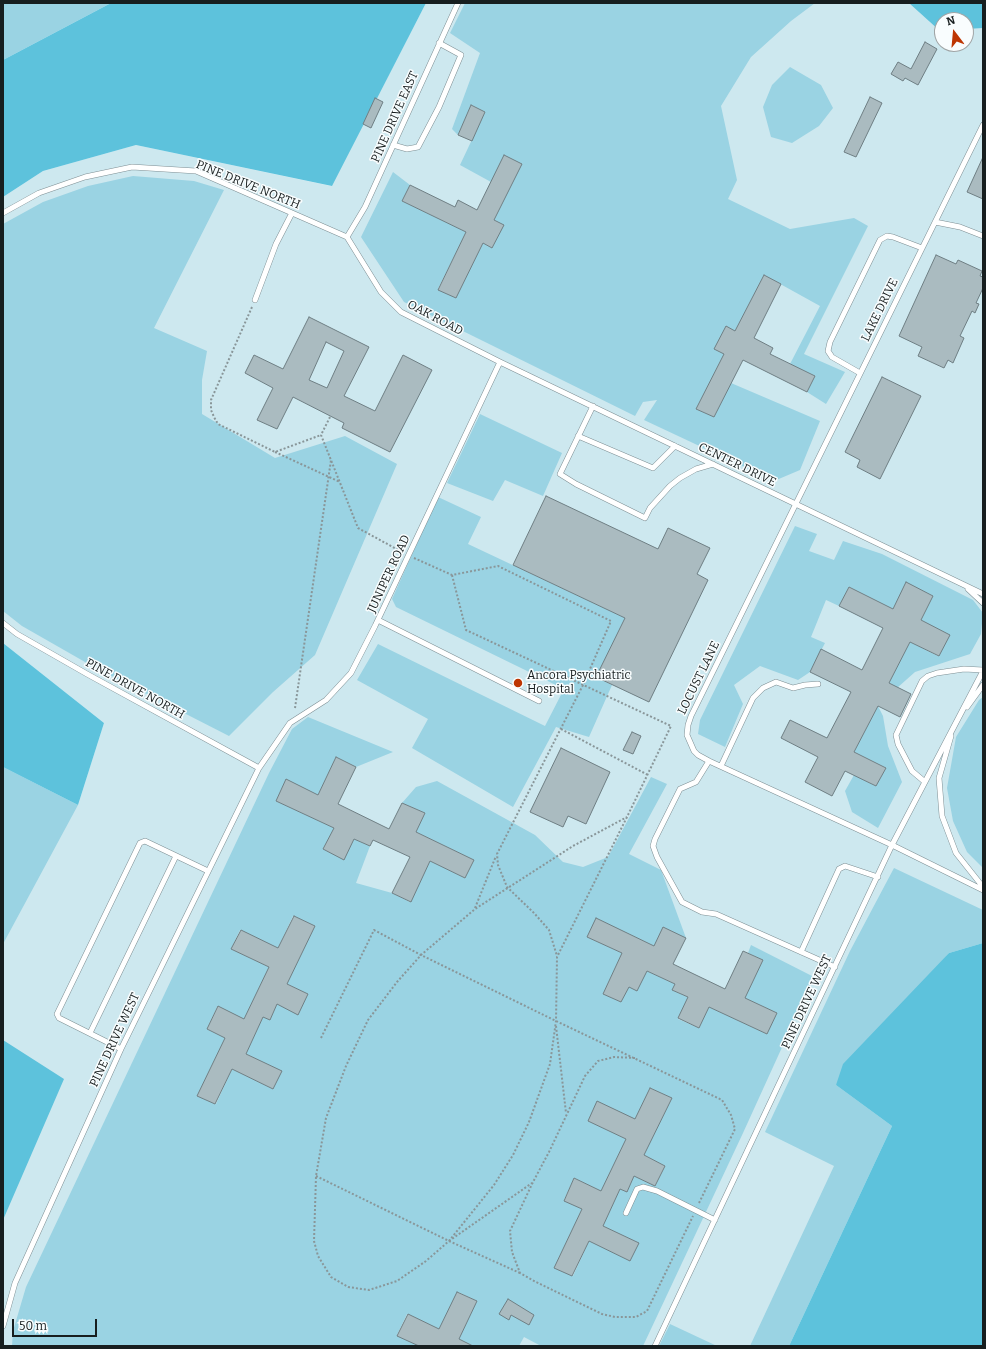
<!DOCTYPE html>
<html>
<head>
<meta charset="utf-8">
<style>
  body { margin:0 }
  #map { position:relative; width:986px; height:1349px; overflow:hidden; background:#e1f3f8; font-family:Bitter,serif }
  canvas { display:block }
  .frame { position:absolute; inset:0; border:4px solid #171e1f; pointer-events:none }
  .north { position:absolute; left:934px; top:12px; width:40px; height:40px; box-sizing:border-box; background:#f9fdfe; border:1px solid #9fa4a5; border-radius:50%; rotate:344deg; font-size:11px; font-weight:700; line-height:16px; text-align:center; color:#171e1f }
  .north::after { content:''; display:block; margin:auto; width:14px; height:18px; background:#be3603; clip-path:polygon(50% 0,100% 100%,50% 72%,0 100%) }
  .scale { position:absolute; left:12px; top:1319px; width:85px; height:18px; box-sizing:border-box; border:2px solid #171e1f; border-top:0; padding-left:5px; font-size:12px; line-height:14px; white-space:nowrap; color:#171e1f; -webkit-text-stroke:3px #f9fdfe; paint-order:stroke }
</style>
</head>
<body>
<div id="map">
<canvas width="986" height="1349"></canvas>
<div class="frame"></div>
<div class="north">N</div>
<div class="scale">50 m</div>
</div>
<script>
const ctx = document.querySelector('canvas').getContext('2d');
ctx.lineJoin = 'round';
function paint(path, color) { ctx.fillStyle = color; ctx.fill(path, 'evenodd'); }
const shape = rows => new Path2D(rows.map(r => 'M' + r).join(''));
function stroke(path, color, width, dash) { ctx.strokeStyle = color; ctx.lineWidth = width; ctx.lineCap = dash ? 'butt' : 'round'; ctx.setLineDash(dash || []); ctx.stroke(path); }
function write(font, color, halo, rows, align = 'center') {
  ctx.font = font + ' Bitter,serif'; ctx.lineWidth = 3; ctx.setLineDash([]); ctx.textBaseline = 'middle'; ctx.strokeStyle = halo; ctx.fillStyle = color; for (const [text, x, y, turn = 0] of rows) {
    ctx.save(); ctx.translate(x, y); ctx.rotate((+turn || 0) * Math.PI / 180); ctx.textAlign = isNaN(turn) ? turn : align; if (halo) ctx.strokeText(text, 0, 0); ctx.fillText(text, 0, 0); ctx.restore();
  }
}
paint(shape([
  [426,3,983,3,983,943,949,953,892,1126,789,1346,3,1346,3,767,78,805,104,723,3,643,3,197,43,171,136,145,331,186],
  [942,20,966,20,966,44,942,44]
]), '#cde8ef');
paint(shape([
  [3,3,111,3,3,60],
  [465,3,815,3,791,21,751,57,721,106,737,180,728,199,790,229,854,218,868,226,804,354,845,372,826,404,807,392,815,376,790,364,820,306,764,275,735,331,726,327,715,349,724,354,696,409,714,417,731,383,820,421,800,470,774,481,644,420,657,400,643,402,635,416,404,302,361,237,393,172,410,185,402,201,466,232,438,289,456,298,483,243,492,248,503,225,494,220,521,164,491,182,460,165,485,112,471,105,458,135,452,129,480,53,450,33],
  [790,67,821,85,833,108,819,126,792,143,771,137,763,107,772,85],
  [133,176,194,181,224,190,154,328,207,351,202,380,202,414,275,458,345,436,397,464,315,655,273,692,229,736,92,666,22,626,3,611,3,224,43,202,88,186],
  [480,414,562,453,543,496,505,480,493,501,447,483],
  [438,497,481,517,468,544,625,618,596,677,612,685,589,737,556,727,513,807,412,748,428,719,357,680,378,644,545,726,564,689,396,607,392,599],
  [795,526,817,534,809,551,834,560,843,541,882,554,973,600,983,613,981,634,970,654,915,672,897,688,889,683,910,642,938,656,949,635,921,620,933,596,906,583,893,609,849,587,839,606,826,600,811,637,825,643,810,672,798,680,760,666,734,685,743,704,725,747,698,734,700,720],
  [983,697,983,868,967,852,953,821,947,788,956,737,979,700],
  [878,706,883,716,888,746,902,782,878,828,852,812,845,791,854,775,876,786,886,768,854,752],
  [308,717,393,752,356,767,336,757,318,795,286,780,276,801,334,828,323,849,344,859,354,839,370,846,356,883,392,893,410,902,430,861,465,878,474,860,416,832,425,813,402,803,416,787,437,781,535,835,563,862,583,867,608,857,651,777,667,784,629,854,661,870,686,938,654,946,596,919,587,937,622,953,603,994,621,1002,638,967,675,984,672,990,688,997,678,1019,699,1028,709,1007,767,1034,777,1013,745,998,763,960,748,953,751,945,814,977,743,1133,643,1346,541,1346,524,1337,519,1346,473,1346,459,1339,477,1301,458,1292,439,1329,407,1314,397,1335,419,1346,12,1346,13,1331,26,1287,269,773,292,729],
  [293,916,315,926,287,984,308,994,298,1014,277,1004,270,1020,263,1017,246,1054,281,1071,273,1089,232,1069,216,1104,197,1096,225,1038,207,1029,217,1007,244,1019,269,967,231,949,240,930,278,948],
  [650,1088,672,1098,644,1155,665,1166,655,1186,634,1176,627,1192,620,1189,603,1226,638,1243,630,1261,589,1241,573,1276,554,1268,582,1209,564,1200,574,1178,601,1191,626,1139,588,1121,635,1119],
  [3,767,78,805,3,944],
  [894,868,983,910,983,943,949,953,836,1085,892,1126,789,1346,750,1346,834,1166,765,1132,850,951],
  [670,1324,717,1346,659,1346]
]), '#9ad3e3');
paint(shape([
  [111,3,426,3,332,186,136,145,43,171,3,197,3,60],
  [909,3,983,3,983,28,966,29,966,20,942,20,942,31,940,31],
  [3,643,104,723,78,805,3,767],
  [983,943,983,1346,789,1346,892,1126,836,1085,843,1064,949,953],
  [3,1040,64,1079,3,1220]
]), '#5dc2dc');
const building = shape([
  [925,42,937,49,918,85,905,78,903,81,891,74,898,62,911,69,925,42],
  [870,97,882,103,856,157,844,152,870,97],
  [375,98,383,102,371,128,363,124,375,98],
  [471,105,485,112,472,141,458,135,471,105],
  [504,155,522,164,494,220,504,225,492,248,483,243,456,298,438,290,466,232,402,201,410,185,455,207,458,200,477,210,504,155],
  [983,157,983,199,967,192,983,157],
  [936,255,956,264,958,260,982,271,980,276,983,277,983,288,976,303,979,304,975,313,972,311,960,336,964,338,953,363,948,360,944,368,918,356,922,347,899,336,936,255],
  [764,275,781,284,754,338,773,348,770,354,815,376,807,392,743,360,714,417,696,409,724,354,714,349,726,326,735,331,764,275],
  [309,317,369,347,344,396,375,411,403,355,432,370,390,452,342,428,344,423,293,397,277,429,257,420,273,388,245,373,254,355,283,369,309,317],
  [326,342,344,351,327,388,309,380,326,342],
  [882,377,921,396,880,479,857,467,860,460,845,452,882,377],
  [546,496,658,549,668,528,710,548,697,574,708,580,649,702,596,677,625,618,513,565,546,496],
  [906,582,933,596,921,620,950,635,939,656,910,642,889,683,911,694,900,717,878,706,854,752,886,768,876,786,845,771,832,796,805,782,818,757,781,738,790,720,827,738,851,692,810,672,821,649,862,670,883,628,839,606,849,587,893,609,906,582],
  [632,732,641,736,633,754,623,750,632,732],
  [561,748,610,772,586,824,568,816,563,827,530,812,561,748],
  [336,757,356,767,338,804,389,829,402,803,425,813,416,832,474,860,465,878,430,861,411,902,392,893,410,857,373,840,370,846,354,839,344,860,323,849,334,828,276,801,286,779,318,795,336,757],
  [294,916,315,926,287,984,308,994,298,1015,277,1004,270,1020,263,1017,246,1054,282,1071,273,1089,232,1069,215,1104,197,1096,225,1038,207,1029,218,1006,244,1019,269,967,231,949,241,930,278,948,294,916],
  [596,918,654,946,663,927,686,938,673,964,725,989,743,951,763,960,745,998,777,1013,767,1034,709,1007,699,1028,678,1018,688,997,672,990,675,984,647,971,637,991,629,987,621,1002,603,994,622,953,587,937,596,918],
  [650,1088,672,1098,644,1155,665,1166,655,1186,634,1176,627,1192,620,1189,603,1226,639,1243,630,1261,589,1241,572,1276,554,1268,582,1209,564,1201,574,1178,601,1191,626,1139,588,1121,597,1101,635,1119,650,1088],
  [457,1292,477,1301,459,1339,473,1346,419,1346,397,1336,408,1314,439,1329,457,1292],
  [508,1299,534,1315,529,1325,511,1315,509,1320,499,1314,508,1299]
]);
paint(building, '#aabbc0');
stroke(building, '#6f7f84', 1);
const lane = shape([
  [983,125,691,716,688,725,687,735,694,751,698,755,709,761,892,845,983,890],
  [393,145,407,149,418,147,439,107,461,55,439,43],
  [3,213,39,193,85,177,132,167,196,171,347,237],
  [935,222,960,227,983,236],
  [347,237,381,292,401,312,500,362,983,594],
  [347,237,365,207,458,3],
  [255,300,276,244,292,213],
  [860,373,832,357,828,351,830,342,880,240,887,236,893,237,922,248],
  [593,406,560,474,576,484,645,518,650,508,670,486,680,478,696,469,713,464],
  [578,436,653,468,675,446],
  [968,589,983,603],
  [378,620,539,701],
  [3,623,17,634,87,674,259,768],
  [967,707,983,685],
  [951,736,939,778,942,816,956,853,983,887],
  [709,761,696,782,680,789,655,839,653,846,657,857,682,902,702,912,716,914,835,967],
  [721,766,753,698,763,688,776,682,793,688,805,685,818,684],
  [925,782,912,771,898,744,896,735,922,681,928,676,937,673,964,669,983,670],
  [801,952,839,869,845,866,878,877],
  [90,1033,176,856],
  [121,1049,59,1018,57,1014,140,843,145,841,208,871],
  [626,1213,637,1189,643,1187,657,1191,715,1220],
  [3,1326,15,1283,121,1049,259,768,290,723,326,700,351,673,375,626,500,362],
  [655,1346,892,845,983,671]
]);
stroke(lane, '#7e8f94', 6);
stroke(shape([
  [252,307,211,400,211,410,214,417,218,424,275,452,321,435],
  [330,417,321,435,358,528,402,552],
  [275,452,340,482],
  [414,558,452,575,498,566,611,621,583,685,497,854,498,865,507,887,534,913,549,930,557,956],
  [452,575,466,630,671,726,627,817],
  [295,708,331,460],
  [561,729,648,775],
  [627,817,557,957,556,1021,550,1064,529,1122,513,1155,494,1185,449,1241,426,1261,397,1281,369,1290,348,1287,331,1277,318,1256,314,1241,316,1176,326,1118,346,1066,368,1020,397,982,421,955,475,909,573,846,627,817],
  [475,908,496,856],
  [556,1026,566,1113],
  [321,1038,374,930,421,955,556,1021,722,1100,731,1115,735,1129,699,1203],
  [635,1058,614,1057,598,1061,585,1076,549,1152,533,1182,510,1231,512,1252,520,1273,536,1282,602,1314,615,1317,636,1317,647,1311,693,1216],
  [316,1176,449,1241,532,1183],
  [449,1241,520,1273]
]), '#899699', 2, [2, 2]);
stroke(lane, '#fff', 5);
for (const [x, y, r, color] of [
  [518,683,5,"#be3603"]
]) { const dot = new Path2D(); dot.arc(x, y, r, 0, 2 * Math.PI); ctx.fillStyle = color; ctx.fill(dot); stroke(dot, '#f9fdfe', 1.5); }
write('12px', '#171e1f', '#f9fdfe', [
  ["PINE DRIVE EAST",395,117,-66],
  ["PINE DRIVE NORTH",248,185,22],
  ["LAKE DRIVE",880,310,-64],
  ["OAK ROAD",435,318,28],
  ["CENTER DRIVE",737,465,26],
  ["JUNIPER ROAD",389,574,-65],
  ["LOCUST LANE",699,678,-64],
  ["PINE DRIVE NORTH",135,689,29],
  ["PINE DRIVE WEST",807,1002,-65],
  ["PINE DRIVE WEST",115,1040,-65]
]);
write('12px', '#171e1f', '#f9fdfe', [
  ["Ancora Psychiatric",527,676],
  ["Hospital",527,690]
], 'left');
</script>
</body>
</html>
